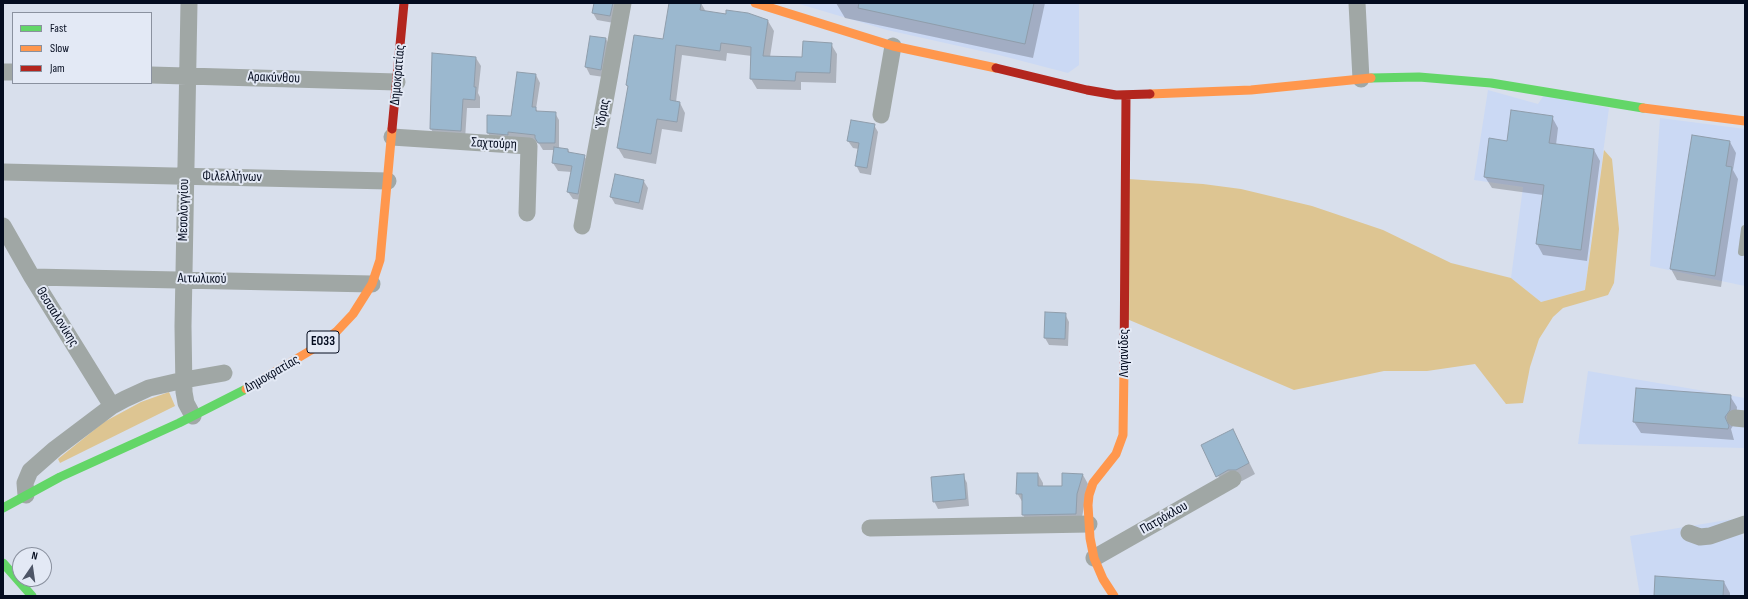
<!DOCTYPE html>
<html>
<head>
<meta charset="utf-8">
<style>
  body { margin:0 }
  #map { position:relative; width:1748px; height:599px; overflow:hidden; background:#d8dfec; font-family:"Sofia Sans Condensed",sans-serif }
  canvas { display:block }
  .frame { position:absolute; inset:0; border:4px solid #040c1f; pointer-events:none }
  .legend { position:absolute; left:12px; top:12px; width:140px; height:72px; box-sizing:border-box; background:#e3e9f5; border:1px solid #8a919f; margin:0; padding:5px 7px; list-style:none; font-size:12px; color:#040c1f }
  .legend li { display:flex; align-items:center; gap:8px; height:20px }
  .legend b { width:20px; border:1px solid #8a919f }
  .north { position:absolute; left:12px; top:547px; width:40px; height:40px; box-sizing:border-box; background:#e3e9f5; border:1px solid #8a919f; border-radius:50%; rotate:13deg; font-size:11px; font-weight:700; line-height:16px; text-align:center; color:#040c1f }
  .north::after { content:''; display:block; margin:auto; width:14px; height:18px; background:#4e5667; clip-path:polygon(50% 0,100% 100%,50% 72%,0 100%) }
</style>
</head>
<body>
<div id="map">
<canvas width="1748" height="599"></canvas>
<div class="frame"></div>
<ul class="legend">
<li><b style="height:5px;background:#63d668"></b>Fast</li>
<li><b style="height:5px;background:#ff974d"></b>Slow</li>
<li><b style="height:5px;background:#b3261e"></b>Jam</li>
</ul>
<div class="north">N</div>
</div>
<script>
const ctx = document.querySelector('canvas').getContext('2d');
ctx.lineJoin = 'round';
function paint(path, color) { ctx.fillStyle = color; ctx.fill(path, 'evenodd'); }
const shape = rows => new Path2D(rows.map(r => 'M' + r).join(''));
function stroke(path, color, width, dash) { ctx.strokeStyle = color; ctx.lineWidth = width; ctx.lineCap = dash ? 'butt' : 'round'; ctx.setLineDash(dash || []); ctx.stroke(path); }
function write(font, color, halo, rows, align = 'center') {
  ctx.font = font + ' "Sofia Sans Condensed",sans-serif'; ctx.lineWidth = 4; ctx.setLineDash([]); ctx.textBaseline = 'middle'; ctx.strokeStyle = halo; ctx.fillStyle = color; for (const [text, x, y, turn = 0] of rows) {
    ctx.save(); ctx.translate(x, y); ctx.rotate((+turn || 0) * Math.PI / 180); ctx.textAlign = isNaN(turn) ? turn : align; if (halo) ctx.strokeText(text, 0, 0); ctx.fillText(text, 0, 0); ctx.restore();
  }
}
paint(shape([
  [796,3,1079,3,1079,65,1068,73,999,55,887,30],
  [1488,90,1538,104,1544,95,1609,108,1585,290,1541,302,1511,278,1523,187,1474,180],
  [1660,118,1745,129,1745,286,1650,266],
  [1588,371,1745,398,1745,448,1578,444],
  [1739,518,1745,547,1745,596,1640,596,1630,536]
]), '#cbd9f4');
paint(shape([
  [1604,150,1612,159,1619,229,1614,283,1608,295,1563,308,1553,317,1539,339,1530,367,1523,403,1506,404,1475,364,1427,371,1384,371,1294,390,1127,319,1128,179,1203,184,1241,189,1312,206,1383,230,1451,263,1511,278,1541,302,1585,290],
  [169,392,175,406,60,463,58,459,104,422,141,402]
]), '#ddc592');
paint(shape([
  [595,3,621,3,614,23,597,20,593,13],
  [670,3,701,3,706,12,768,21,774,31,770,57,803,59,831,44,837,54,836,83,801,82,801,90,757,89,751,79,752,56,727,53,726,61,682,55,676,102,680,103,685,113,682,132,662,129,656,164,624,158,618,148,628,87,627,85,664,40],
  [836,3,1045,3,1033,58,845,18],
  [591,37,606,39,610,46,604,77,590,75,586,67],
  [433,54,476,58,481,66,478,93,480,97,480,108,467,108,465,140,436,138,431,129],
  [536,75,540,83,536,109,538,112,555,113,559,120,559,149,568,150,570,153,584,156,589,163,582,200,573,199,568,192,572,172,558,171,553,163,555,150,543,150,538,142,512,139,492,140,488,133,512,117],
  [1552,117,1558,128,1556,145,1594,150,1600,161,1587,261,1543,255,1537,244,1543,195,1492,188,1485,177],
  [874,125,878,132,871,175,860,173,856,165,859,149,853,148,848,141],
  [1730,142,1736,153,1733,170,1738,179,1721,287,1677,280,1671,269],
  [643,180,648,188,643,210,615,204,611,197],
  [1046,314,1065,314,1069,322,1068,346,1049,345,1045,338],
  [1730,396,1737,407,1736,421,1731,429,1734,440,1641,433,1634,422],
  [1239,442,1255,474,1242,481,1235,481,1224,487,1202,445],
  [1038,474,1043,483,1043,487,1063,487,1083,475,1088,484,1081,523,1028,524,1023,515,1023,503,1017,493],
  [963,475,967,483,969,506,938,509,934,501],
  [1724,582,1730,593,1730,596,1655,596]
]), '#0003');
const building = shape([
  [594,3,613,3,610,16,592,13,594,3],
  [669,3,701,3,700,10,726,14,726,10,748,13,768,20,763,56,802,57,803,41,832,43,830,73,796,72,795,81,750,79,751,47,721,43,720,51,676,45,670,100,680,102,677,122,657,119,651,154,617,148,628,86,626,85,634,35,663,39,669,3],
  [859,3,1034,3,1025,44,858,8,859,3],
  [590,36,606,38,601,70,585,67,590,36],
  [432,53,476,57,474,87,476,87,475,100,463,99,461,131,430,129,432,53],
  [517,72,536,74,532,107,536,107,536,111,556,112,555,143,538,143,535,138,535,135,508,132,508,135,487,133,487,115,511,116,517,72],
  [1511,110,1553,116,1549,143,1594,149,1581,250,1536,244,1544,185,1484,177,1489,138,1507,141,1511,110],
  [851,120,875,124,867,168,855,166,859,143,847,141,851,120],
  [1692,135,1730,141,1726,166,1732,167,1715,276,1670,269,1692,135],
  [554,147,568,149,568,152,585,155,578,194,567,192,572,166,552,163,554,147],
  [615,174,644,180,639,203,610,197,615,174],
  [1045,312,1066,313,1065,339,1044,338,1045,312],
  [1636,388,1731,395,1730,410,1725,417,1729,426,1728,429,1633,422,1636,388],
  [1233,429,1249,463,1236,470,1228,470,1216,477,1201,445,1233,429],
  [1017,473,1038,473,1038,486,1062,486,1062,473,1083,474,1077,494,1076,514,1022,515,1022,494,1016,494,1017,473],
  [964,474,966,499,933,502,931,477,964,474],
  [1655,576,1724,581,1723,596,1654,596,1655,576]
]);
paint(building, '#9bb8cf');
stroke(building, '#8f9dab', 1);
stroke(shape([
  [1742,252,1745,229]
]), '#a0a7a5', 8);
stroke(shape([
  [189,3,183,326,184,392,186,403,193,416],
  [1357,3,1361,79],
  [3,72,13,72],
  [151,75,397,82],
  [881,115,893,46],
  [392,137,529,146,527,213],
  [3,172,388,181],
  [3,226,32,277,112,406],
  [582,226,623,3],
  [32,277,372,284],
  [1735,418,1745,419],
  [26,495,25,483,30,471,55,449,112,406,125,399,149,388,184,380,224,373],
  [870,528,1089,524],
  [1689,533,1700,537,1710,536,1745,524],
  [1094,558,1233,479]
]), '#a0a7a5', 17);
stroke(shape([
  [1371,78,1419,77,1491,83,1643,108],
  [3,508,60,477,179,423,246,389],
  [3,563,32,596]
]), '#63d668', 9);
stroke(shape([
  [755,3,893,46,996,68],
  [1150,94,1251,90,1371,78],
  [1643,108,1745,121],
  [246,389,313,349,337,331,353,314,372,284,380,260,392,129],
  [1114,596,1103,579,1094,558,1090,538,1088,505,1089,495,1093,483,1116,454,1123,435,1124,368]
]), '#ff974d', 9);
stroke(shape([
  [996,68,1087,90,1116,95,1150,94],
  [392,129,404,3],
  [1124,368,1126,95]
]), '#b3261e', 9);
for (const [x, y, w] of [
  [323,342,32]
]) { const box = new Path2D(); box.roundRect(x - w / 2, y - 11, w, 22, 3); ctx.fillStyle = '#e3e9f5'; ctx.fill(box); stroke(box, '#040c1f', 1); }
write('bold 13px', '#040c1f', null, [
  ["ΕΟ33",323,342]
]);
write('14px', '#040c1f', '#e3e9f5', [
  ["Δημοκρατίας",398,75,-85],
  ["Αρακύνθου",274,78,2],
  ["Ύδρας",603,114,-80],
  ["Σαχτούρη",494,144,3],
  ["Φιλελλήνων",232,177,1],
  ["Μεσολογγίου",184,210,-89],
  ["Αιτωλικού",202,279,1],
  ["Θεσσαλονίκης",57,317,58],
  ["Λαγανίδες",1124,353,-90],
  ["Δημοκρατίας",272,374,-30],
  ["Πατρόκλου",1164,518,-30]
]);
</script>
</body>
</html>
